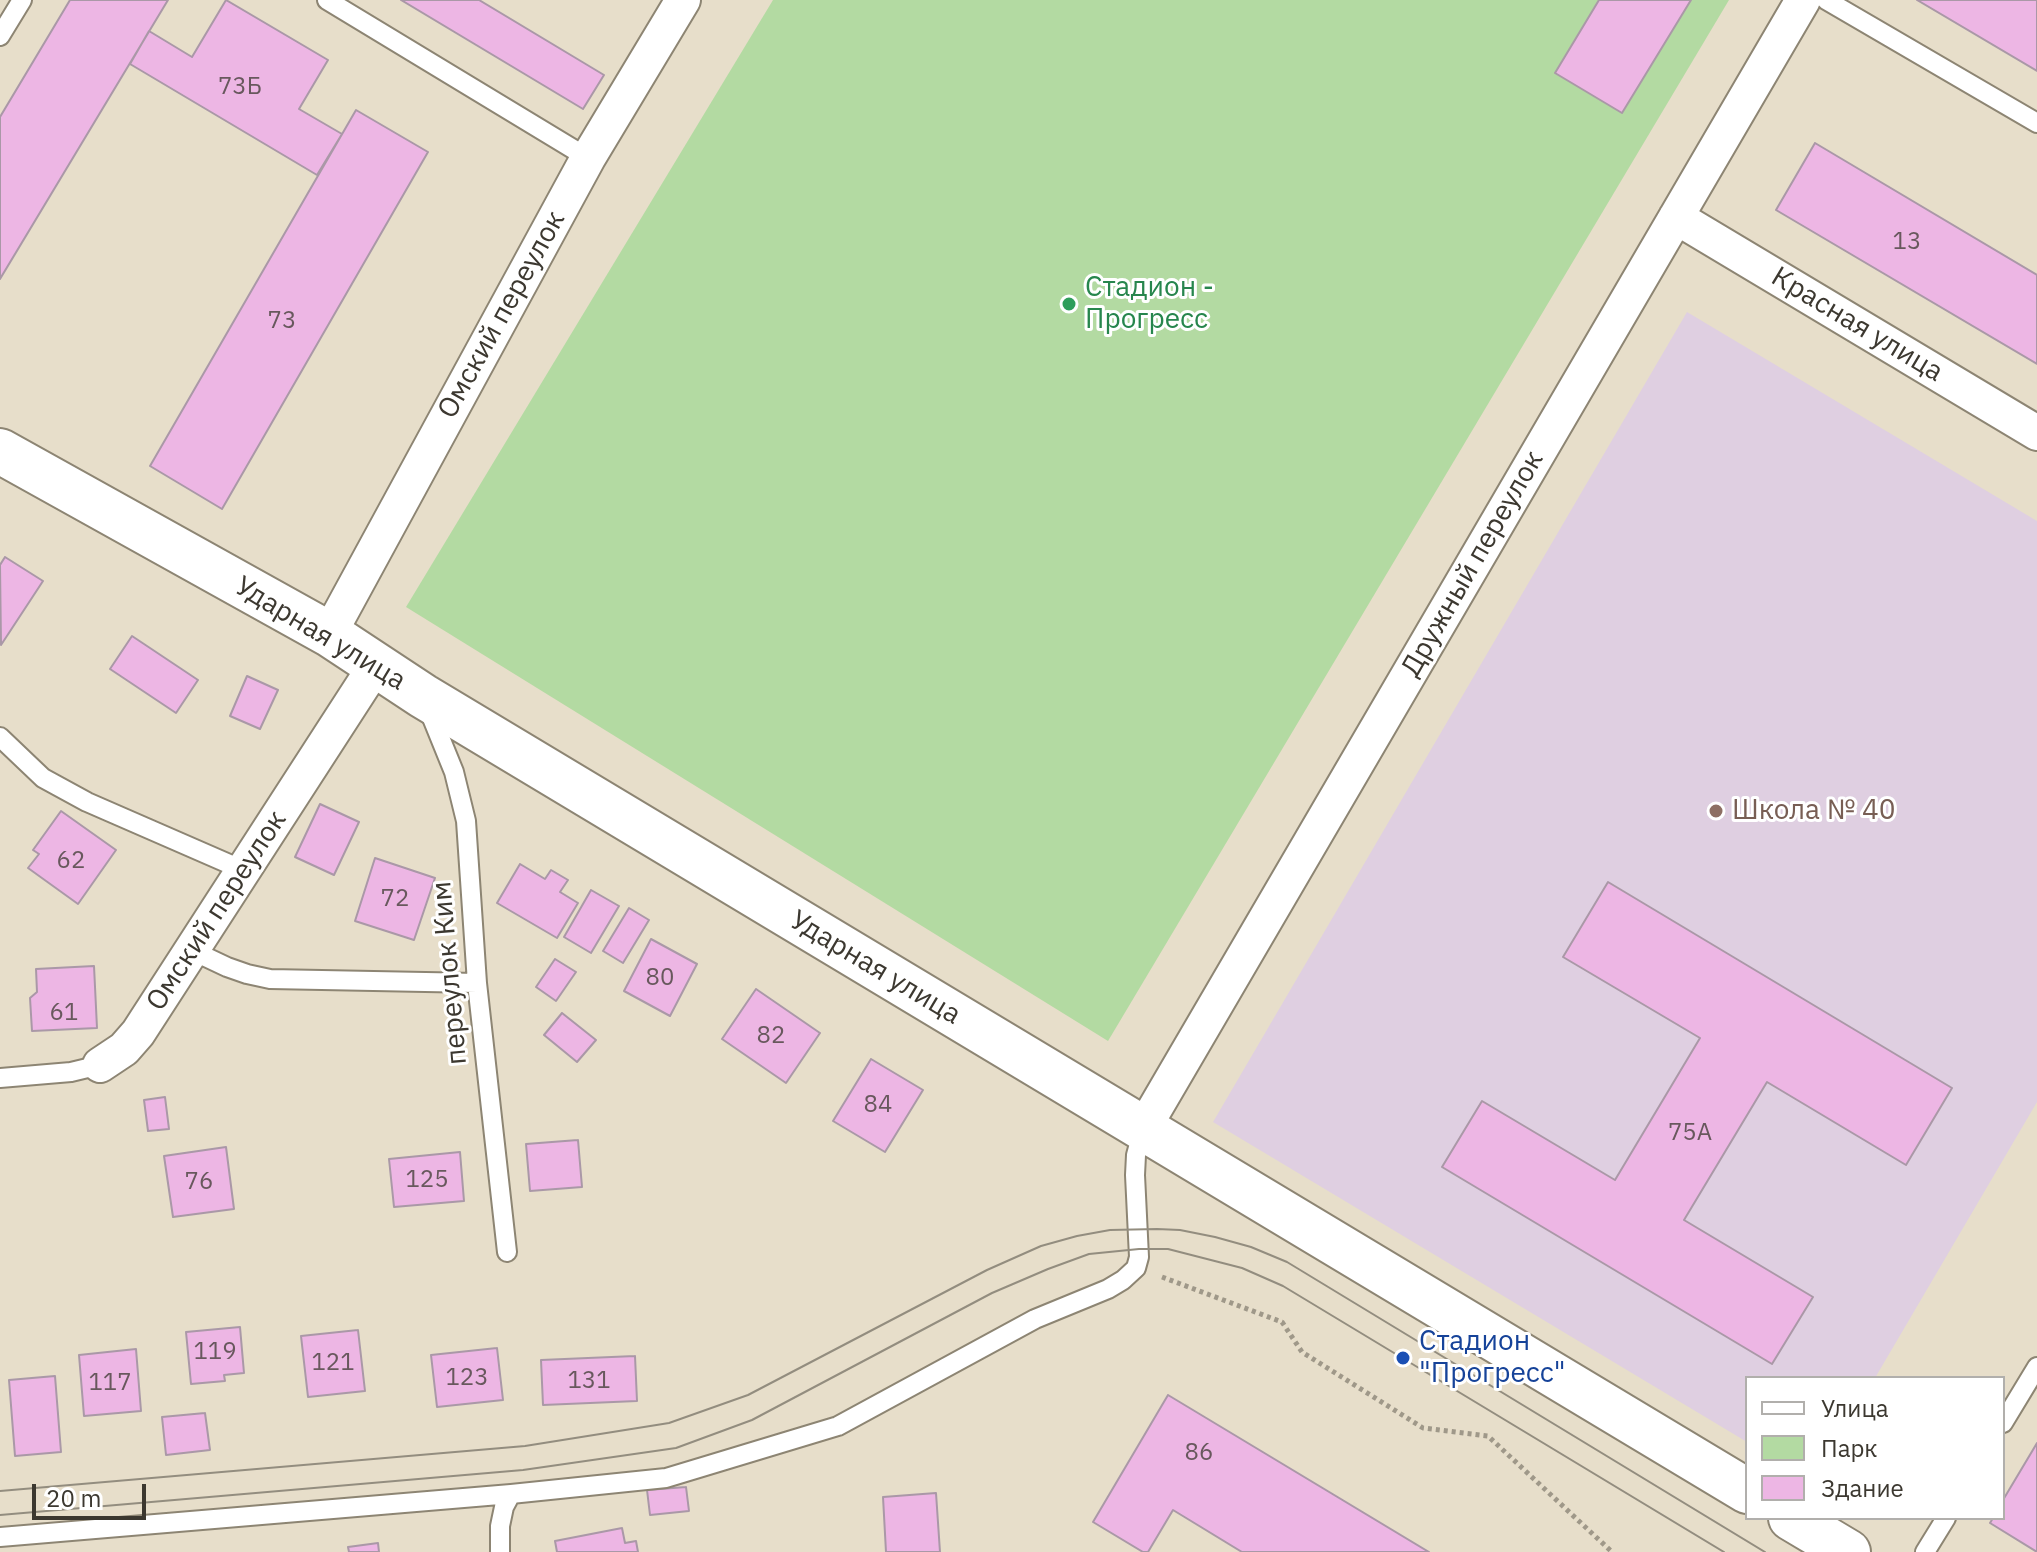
<!DOCTYPE html>
<html>
<head>
<meta charset="utf-8">
<style>
  body { margin:0 }
  #map { position:relative; width:2037px; height:1552px; overflow:hidden; background:#e7deca; font-family:"IBM Plex Sans",sans-serif }
  canvas { display:block }
  .legend { position:absolute; left:1745px; top:1376px; width:260px; height:144px; box-sizing:border-box; background:#fff; border:2px solid #b1afac; margin:0; padding:10px 14px; list-style:none; font-size:24px; color:#3c3830 }
  .legend li { display:flex; align-items:center; gap:16px; height:40px }
  .legend b { width:40px; border:2px solid #b1afac }
  .scale { position:absolute; left:32px; top:1484px; width:114px; height:36px; box-sizing:border-box; border:4px solid #3c3830; border-top:0; padding-left:10px; font-size:24px; line-height:28px; white-space:nowrap; color:#3c3830; -webkit-text-stroke:6px #fff; paint-order:stroke }
</style>
</head>
<body>
<div id="map">
<canvas width="2037" height="1552"></canvas>
<ul class="legend">
<li><b style="height:10px;background:#fff"></b>Улица</li>
<li><b style="height:22px;background:#b3daa2"></b>Парк</li>
<li><b style="height:22px;background:#edb6e4"></b>Здание</li>
</ul>
<div class="scale">20 m</div>
</div>
<script>
const ctx = document.querySelector('canvas').getContext('2d');
ctx.lineJoin = 'round';
function paint(path, color) { ctx.fillStyle = color; ctx.fill(path, 'evenodd'); }
const shape = rows => new Path2D(rows.map(r => 'M' + r).join(''));
function stroke(path, color, width, dash) { ctx.strokeStyle = color; ctx.lineWidth = width; ctx.lineCap = dash ? 'butt' : 'round'; ctx.setLineDash(dash || []); ctx.stroke(path); }
function write(font, color, halo, rows, align = 'center') {
  ctx.font = font + ' "IBM Plex Sans",sans-serif'; ctx.lineWidth = 6; ctx.setLineDash([]); ctx.textBaseline = 'middle'; ctx.strokeStyle = halo; ctx.fillStyle = color; for (const [text, x, y, turn = 0] of rows) {
    ctx.save(); ctx.translate(x, y); ctx.rotate((+turn || 0) * Math.PI / 180); ctx.textAlign = isNaN(turn) ? turn : align; if (halo) ctx.strokeText(text, 0, 0); ctx.fillText(text, 0, 0); ctx.restore();
  }
}
paint(shape([
  [1687,312,2037,521,2037,1102,1875,1378,1747,1378,1747,1442,1213,1122]
]), '#dfcfe1');
paint(shape([
  [773,0,1729,0,1108,1041,406,607]
]), '#b3daa2');
const building = shape([
  [70,0,168,0,0,279,0,117,70,0],
  [226,0,328,60,299,109,342,134,317,175,130,64,149,31,192,57,226,0],
  [401,0,479,0,604,75,583,109,401,0],
  [1599,0,1691,0,1622,113,1555,73,1599,0],
  [1917,0,2037,0,2037,71,1917,0],
  [356,110,428,152,222,509,150,466,356,110],
  [1815,143,2037,275,2037,364,1776,210,1815,143],
  [5,557,43,581,1,645,0,565,5,557],
  [132,636,198,680,176,713,110,669,132,636],
  [247,676,278,690,260,729,230,716,247,676],
  [320,804,359,822,334,875,295,857,320,804],
  [61,811,116,850,78,904,28,868,39,854,33,850,61,811],
  [375,858,435,878,414,940,355,921,375,858],
  [520,864,545,879,551,870,568,880,560,892,578,903,557,938,497,903,520,864],
  [1608,882,1952,1088,1906,1165,1767,1082,1684,1220,1813,1297,1772,1364,1442,1167,1482,1101,1615,1180,1700,1038,1563,957,1608,882],
  [591,890,619,906,591,953,564,937,591,890],
  [629,908,649,920,623,963,603,951,629,908],
  [651,939,697,964,670,1016,624,991,651,939],
  [555,959,576,972,556,1001,536,987,555,959],
  [94,966,97,1028,32,1031,30,998,37,992,36,969,94,966],
  [756,989,820,1033,786,1083,722,1039,756,989],
  [562,1013,596,1040,577,1062,544,1035,562,1013],
  [871,1059,923,1090,885,1152,833,1121,871,1059],
  [165,1097,169,1129,148,1131,144,1100,165,1097],
  [578,1140,582,1187,530,1191,526,1144,578,1140],
  [226,1147,234,1209,173,1217,164,1156,226,1147],
  [460,1152,464,1201,394,1207,389,1159,460,1152],
  [240,1327,244,1373,224,1375,225,1381,191,1384,186,1332,240,1327],
  [358,1330,365,1391,308,1397,301,1336,358,1330],
  [497,1348,503,1400,437,1407,431,1355,497,1348],
  [136,1349,141,1411,84,1416,79,1355,136,1349],
  [635,1356,637,1401,543,1405,541,1360,635,1356],
  [55,1376,61,1452,15,1456,9,1380,55,1376],
  [1168,1395,1429,1552,1242,1552,1173,1510,1148,1552,1143,1552,1093,1522,1168,1395],
  [205,1413,210,1450,166,1455,162,1417,205,1413],
  [2037,1443,2037,1552,1990,1523,1993,1518,2003,1518,2003,1500,2037,1443],
  [686,1487,689,1511,650,1515,647,1490,686,1487],
  [936,1493,940,1552,886,1552,883,1497,936,1493],
  [622,1528,625,1543,636,1541,638,1552,557,1552,555,1541,622,1528],
  [378,1543,379,1552,349,1552,348,1547,378,1543]
]);
paint(building, '#edb6e4');
stroke(building, '#aa98a7', 2);
const lane = shape([
  [327,0,588,158],
  [1826,0,2037,123],
  [0,36,22,0],
  [428,708,454,772,466,821,477,983,507,1252],
  [0,737,43,778,87,802,243,870],
  [191,950,227,967,247,974,270,979,477,983],
  [0,1078,71,1072,100,1065],
  [2003,1423,2037,1367],
  [0,1537,511,1494,666,1478,838,1426,1035,1319,1108,1289,1123,1280,1136,1268,1139,1257,1135,1175,1136,1155,1143,1129],
  [500,1552,500,1526,504,1507,511,1494],
  [1925,1552,1946,1518]
]);
const street = shape([
  [1676,217,2037,433],
  [329,634,588,158,683,0],
  [100,1065,124,1049,138,1033,376,665],
  [1143,1129,1803,0]
]);
const secondary = shape([
  [0,451,329,634,423,696,1747,1491],
  [1791,1518,1848,1552]
]);
stroke(lane, '#8d8573', 22);
stroke(street, '#8d8573', 38);
stroke(secondary, '#8d8573', 48);
stroke(shape([
  [1162,1277,1282,1322,1302,1352,1423,1428,1488,1436,1612,1552]
]), '#9f9889', 5, [4, 4]);
stroke(lane, '#fff', 18);
stroke(street, '#fff', 34);
stroke(secondary, '#fff', 44);
stroke(shape([
  [0,1491,525,1446,669,1423,748,1395,987,1270,1041,1246,1077,1236,1110,1230,1157,1229,1180,1230,1215,1237,1251,1247,1287,1262,1765,1552],
  [0,1515,523,1470,676,1448,752,1420,992,1293,1048,1269,1089,1254,1139,1249,1168,1249,1242,1268,1283,1286,1724,1552]
]), '#938d7f', 2);
for (const [x, y, r, color] of [
  [1069,304,8,"#2e9e5b"],
  [1716,811,8,"#8d6e63"],
  [1403,1358,8,"#1a4fb4"]
]) { const dot = new Path2D(); dot.arc(x, y, r, 0, 2 * Math.PI); ctx.fillStyle = color; ctx.fill(dot); stroke(dot, '#fff', 3); }
write('24px', '#68585d', null, [
  ["73Б",240,87],
  ["13",1907,242],
  ["73",282,321],
  ["62",71,861],
  ["72",395,899],
  ["80",660,978],
  ["61",64,1013],
  ["82",771,1036],
  ["84",878,1105],
  ["75А",1690,1133],
  ["125",427,1180],
  ["76",199,1182],
  ["119",215,1352],
  ["121",333,1363],
  ["123",467,1378],
  ["131",589,1381],
  ["117",110,1383],
  ["86",1199,1453]
]);
write('28px', '#27864d', '#fff', [
  ["Стадион -",1085,288],
  ["Прогресс",1085,320]
], 'left');
write('28px', '#3c3830', '#fff', [
  ["Омский переулок",502,315,-61],
  ["Красная улица",1857,325,31],
  ["Дружный переулок",1473,564,-60],
  ["Ударная улица",320,634,31],
  ["Омский переулок",217,911,-57],
  ["Ударная улица",875,968,31],
  ["переулок Ким",450,973,-95]
]);
write('28px', '#785e54', '#fff', [
  ["Школа № 40",1732,811]
], 'left');
write('28px', '#164399', '#fff', [
  ["Стадион",1419,1342],
  ["\"Прогресс\"",1419,1374]
], 'left');
</script>
</body>
</html>
